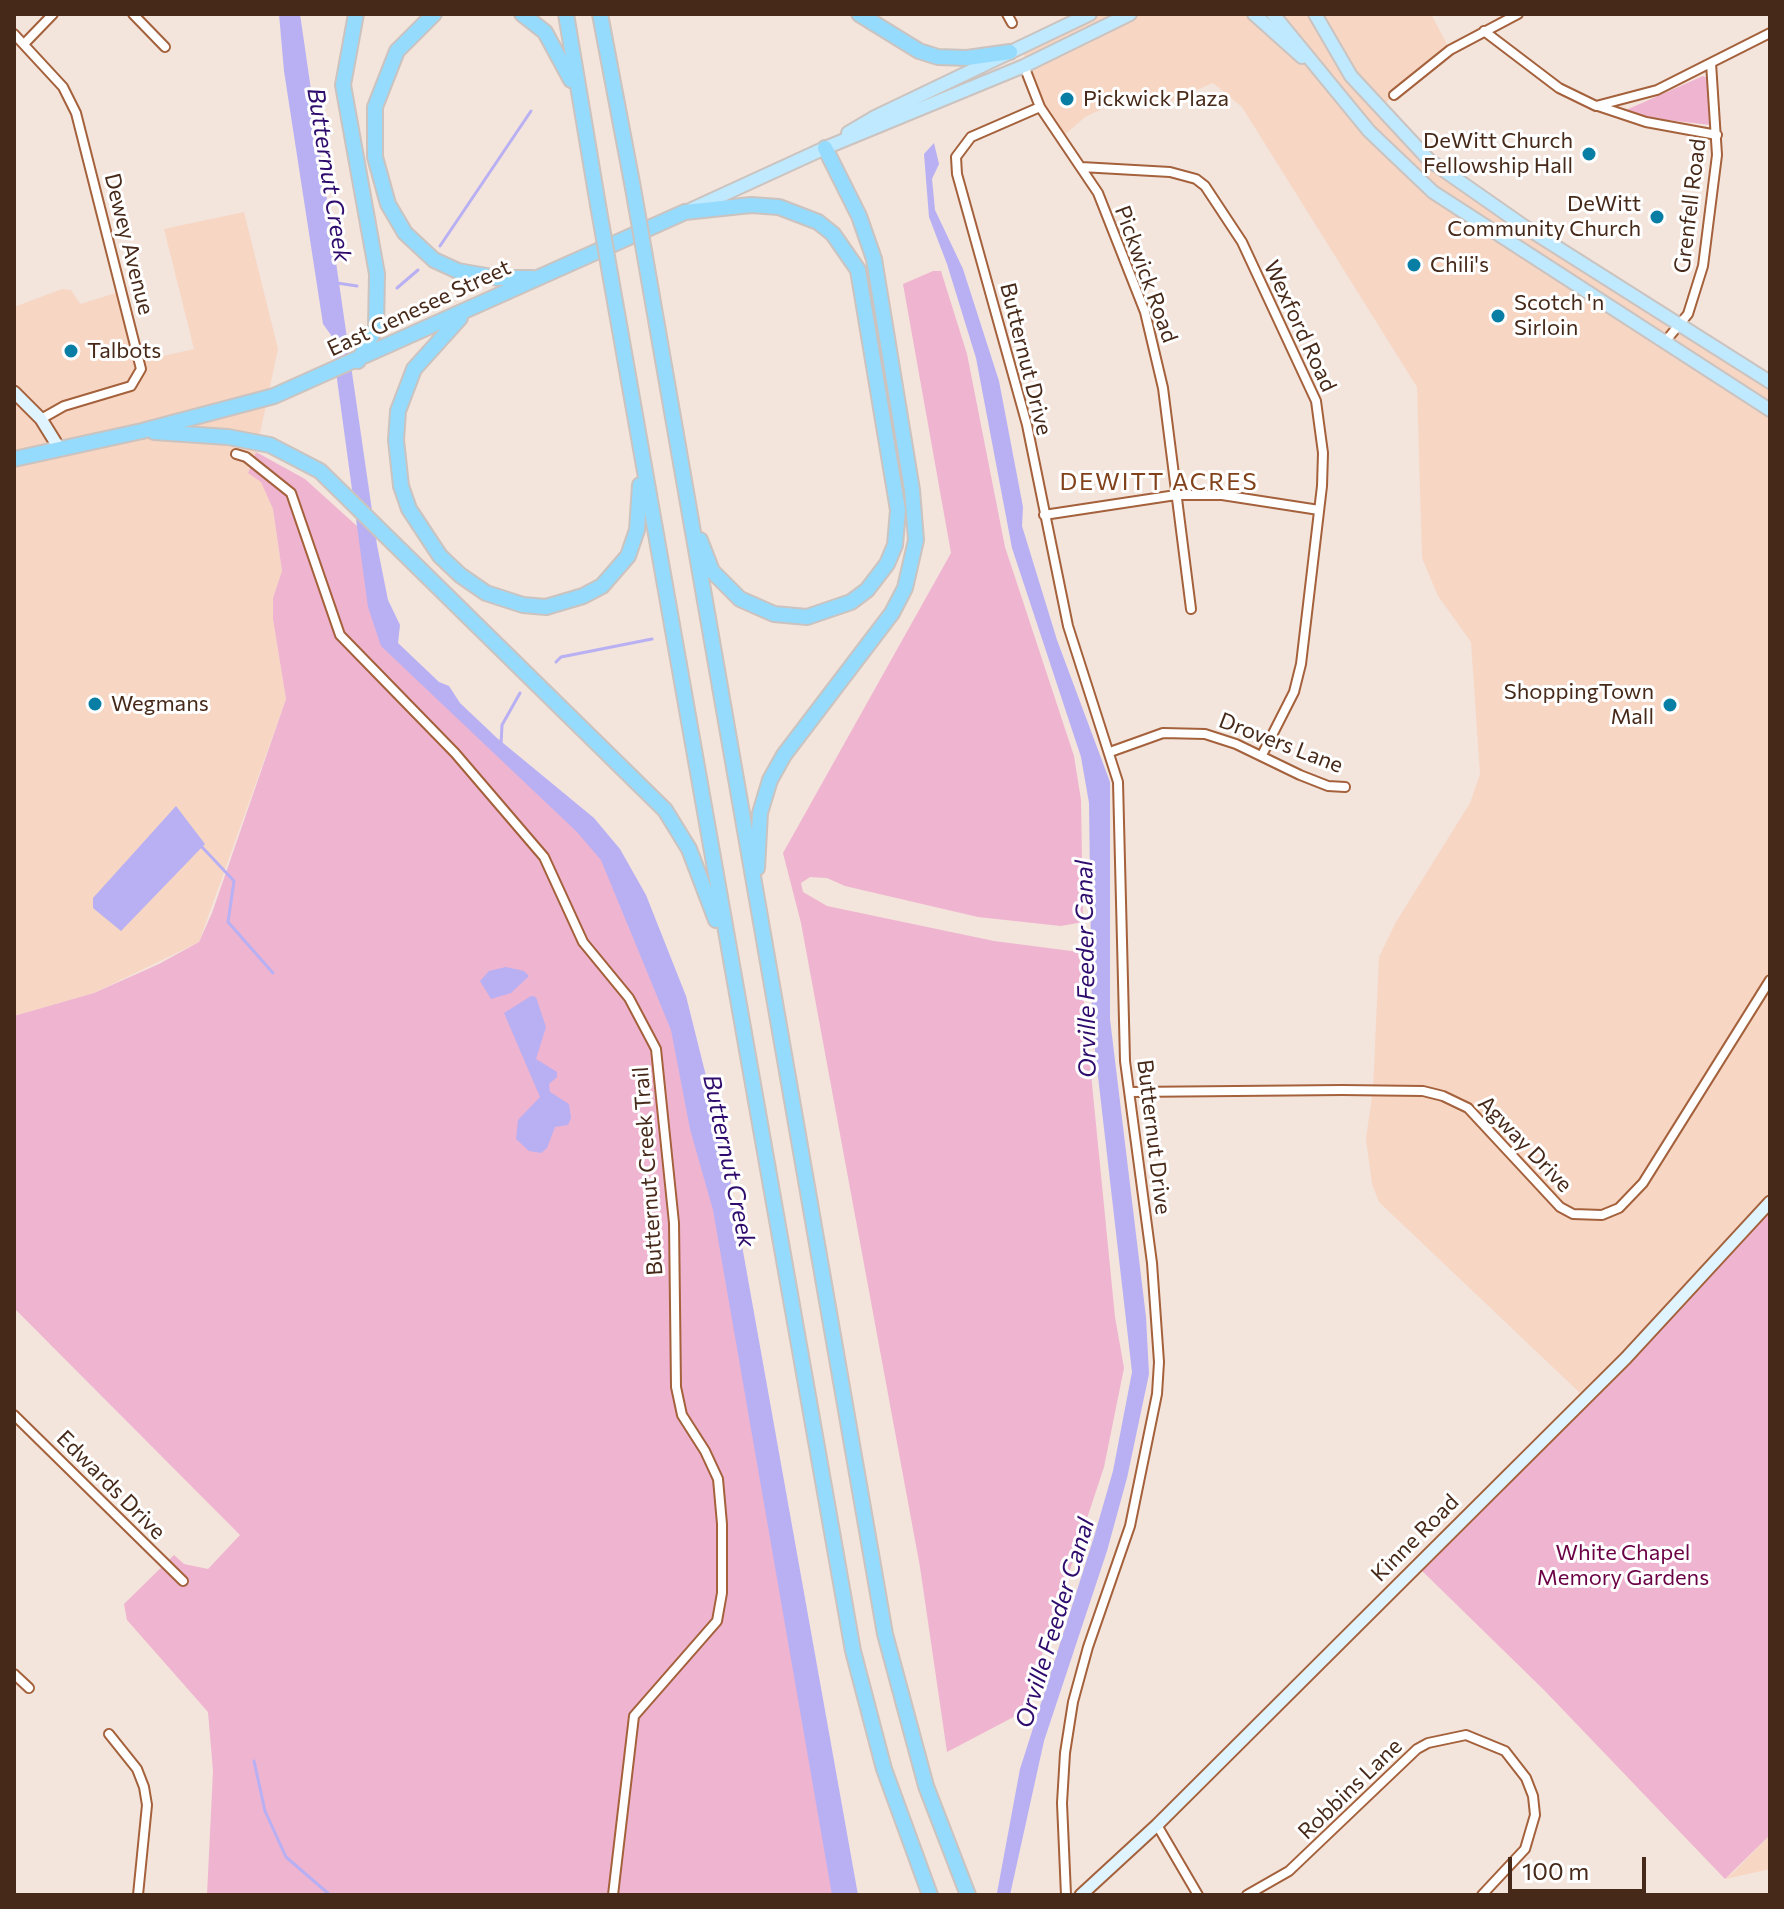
<!DOCTYPE html>
<html>
<head>
<meta charset="utf-8">
<style>
  body { margin:0 }
  #map { position:relative; width:1784px; height:1909px; overflow:hidden; background:#f3e4dc; font-family:Commissioner,sans-serif }
  canvas { display:block }
  .frame { position:absolute; inset:0; border:16px solid #462919; pointer-events:none }
  .scale { position:absolute; left:1508px; top:1857px; width:138px; height:36px; box-sizing:border-box; border:4px solid #462919; border-top:0; padding-left:10px; font-size:24px; line-height:28px; white-space:nowrap; color:#462919; -webkit-text-stroke:6px #fff; paint-order:stroke }
</style>
</head>
<body>
<div id="map">
<canvas width="1784" height="1909"></canvas>
<div class="frame"></div>
<div class="scale">100 m</div>
</div>
<script>
const ctx = document.querySelector('canvas').getContext('2d');
ctx.lineJoin = 'round';
function paint(path, color) { ctx.fillStyle = color; ctx.fill(path, 'evenodd'); }
const shape = rows => new Path2D(rows.map(r => 'M' + r).join(''));
function stroke(path, color, width, dash) { ctx.strokeStyle = color; ctx.lineWidth = width; ctx.lineCap = dash ? 'butt' : 'round'; ctx.setLineDash(dash || []); ctx.stroke(path); }
function write(font, color, halo, rows, align = 'center') {
  ctx.font = font + ' Commissioner,sans-serif'; ctx.lineWidth = 6; ctx.setLineDash([]); ctx.textBaseline = 'middle'; ctx.strokeStyle = halo; ctx.fillStyle = color; for (const [text, x, y, turn = 0] of rows) {
    ctx.save(); ctx.translate(x, y); ctx.rotate((+turn || 0) * Math.PI / 180); ctx.textAlign = isNaN(turn) ? turn : align; if (halo) ctx.strokeText(text, 0, 0); ctx.fillText(text, 0, 0); ctx.restore();
  }
}
paint(shape([
  [1090,14,1431,14,1450,50,1379,108,1429,160,1770,382,1770,1192,1691,1283,1580,1393,1379,1202,1372,1184,1366,1139,1373,1090,1379,957,1396,922,1470,803,1480,774,1471,642,1438,596,1422,558,1417,387,1242,107,1213,83,1149,110,1138,92,1085,117,1060,139,1024,66,1024,46],
  [244,212,278,349,256,452,248,472,261,481,273,509,282,572,273,598,273,619,286,699,199,942,94,993,14,1016,14,307,62,289,71,290,80,304,119,292,137,362,194,349,164,229],
  [1770,1835,1770,1869,1725,1879,1735,1871]
]), '#f7d6c4');
paint(shape([
  [1703,76,1709,79,1711,125,1649,118,1626,110],
  [933,271,941,271,967,354,1005,547,1074,756,1081,800,1083,922,1061,926,978,917,845,886,827,878,810,877,801,883,803,892,827,906,994,941,1079,952,1115,1317,1124,1368,1104,1467,1023,1712,947,1752,920,1567,801,923,783,853,951,553,903,284],
  [256,452,305,479,369,537,397,653,605,851,674,999,847,1895,207,1895,213,1771,208,1712,127,1620,124,1604,174,1555,184,1564,208,1569,240,1535,14,1308,14,1016,94,993,159,964,199,942,212,913,286,699,273,619,273,598,282,571,273,509,261,482,248,473],
  [1770,1202,1770,1835,1725,1879,1544,1690,1416,1565,1626,1358]
]), '#efb4d0');
paint(shape([
  [279,14,300,14,377,545,388,600,400,625,398,643,439,682,449,686,460,703,497,738,594,818,620,849,646,895,686,996,726,1156,858,1895,832,1895,713,1210,690,1129,671,1030,601,860,577,832,381,646,368,607,331,335,323,324,284,71],
  [934,143,939,164,932,179,935,210,963,269,999,381,1023,507,1022,526,1057,640,1110,782,1110,1019,1146,1317,1149,1374,1127,1478,1107,1551,1044,1741,1010,1895,997,1893,1020,1769,1094,1537,1113,1471,1132,1372,1092,1024,1089,803,1081,757,1012,548,976,358,947,264,929,217,924,154],
  [176,806,205,844,121,931,93,908,93,898],
  [506,967,524,971,529,976,511,993,491,999,480,981,489,971],
  [531,996,536,997,546,1027,536,1059,557,1072,557,1077,549,1084,550,1092,569,1104,571,1118,568,1125,555,1127,547,1148,541,1153,529,1151,516,1139,518,1120,540,1097,504,1013]
]), '#b8b0f3');
stroke(shape([
  [440,246,531,111],
  [337,283,357,286],
  [397,288,418,270],
  [556,662,561,657,652,639],
  [501,745,502,725,520,693],
  [202,847,234,881,228,922,273,973],
  [254,1761,265,1811,286,1857,330,1895]
]), '#b8b0f3', 3);
const street = shape([
  [133,14,165,47],
  [1007,14,1012,23],
  [1484,31,1559,88,1596,106,1657,90,1770,33],
  [14,34,63,87,76,113,141,369,131,386,64,406,41,419],
  [24,44,53,14],
  [1024,66,1040,107,1098,193,1145,312,1163,388,1191,609],
  [1394,95,1450,50,1518,14],
  [1598,106,1646,122,1717,135],
  [1040,107,971,137,956,157,957,174,1027,425,1068,626,1118,782,1125,1061,1152,1263,1159,1362,1157,1394,1130,1526,1088,1647,1073,1702,1065,1753,1062,1803,1066,1895],
  [1081,167,1170,172,1196,179,1205,186,1242,242,1316,401,1323,453,1322,486,1301,664,1294,692,1262,755],
  [1664,343,1688,314,1703,266,1717,155,1711,63],
  [236,454,246,457,291,493,340,635,455,753,544,857,583,942,629,998,656,1049,674,1223,676,1387,682,1415,705,1451,718,1479,722,1524,722,1593,717,1621,634,1716,613,1895],
  [1044,515,1176,495,1222,495,1319,510],
  [1110,752,1163,733,1205,734,1236,744,1300,775,1328,786,1345,787],
  [1130,1092,1342,1090,1423,1091,1443,1096,1468,1108,1560,1207,1573,1214,1602,1215,1619,1208,1643,1183,1770,980],
  [14,1415,183,1581],
  [14,1674,29,1688],
  [109,1734,137,1769,144,1787,147,1805,138,1895],
  [1157,1825,1198,1895],
  [1247,1895,1289,1871,1417,1749,1428,1743,1466,1735,1505,1751,1526,1778,1533,1796,1535,1815,1525,1849,1482,1895]
]);
const secondary = shape([
  [14,392,41,419,59,448],
  [1081,1895,1157,1825,1626,1358,1770,1202]
]);
const primary = shape([
  [1254,14,1302,57],
  [1273,14,1369,131,1433,192,1770,410],
  [1315,14,1351,76,1429,160,1525,227,1770,382],
  [848,133,875,117,1090,14],
  [692,209,825,148,1024,66,1130,14]
]);
const highway = shape([
  [356,14,343,85,377,274,376,328,358,361],
  [434,14,397,51,375,107,375,157,388,204,405,233,434,260,458,271,498,278,532,278],
  [522,14,545,32,571,80],
  [566,14,598,205],
  [600,14,633,188],
  [859,14,919,51,938,57,967,58,1010,52],
  [647,268,885,1634,926,1786,968,1895],
  [611,279,853,1651,884,1769,930,1895],
  [460,318,414,369,398,411,396,440,401,486,409,509,440,556,460,575,486,593,523,605,546,607,583,596,602,586,628,556,637,530,640,485],
  [154,432,228,437,270,445,320,471,665,810,689,849,716,920],
  [14,459,142,431,274,396,685,212,751,205,779,207,818,222,833,234,858,270,898,510,895,545,887,564,867,590,851,602,807,617,774,614,740,599,712,571,700,540],
  [757,868,760,813,770,780,784,755,892,613,905,588,916,540,912,490,874,259,859,216,825,148]
]);
stroke(street, '#a4613b', 12);
stroke(secondary, '#a4613b', 15);
stroke(primary, '#cbc3bf', 16);
stroke(highway, '#cbc3bf', 18);
stroke(street, '#fff', 8);
stroke(secondary, '#dff4fe', 11);
stroke(primary, '#bfe9fe', 12);
stroke(highway, '#94dbfd', 14);
const highwayBridge = shape([
  [633,188,647,268],
  [598,205,611,279]
]);
stroke(highwayBridge, '#cbc3bf', 18, []);
stroke(highwayBridge, '#94dbfd', 14);
for (const [x, y, r, color] of [
  [1067,99,8,"#087ea5"],
  [1589,154,8,"#087ea5"],
  [1657,217,8,"#087ea5"],
  [1414,265,8,"#087ea5"],
  [1498,316,8,"#087ea5"],
  [71,351,8,"#087ea5"],
  [95,704,8,"#087ea5"],
  [1670,705,8,"#087ea5"]
]) { const dot = new Path2D(); dot.arc(x, y, r, 0, 2 * Math.PI); ctx.fillStyle = color; ctx.fill(dot); stroke(dot, '#fff', 3); }
write('22px', '#462919', '#fff', [
  ["Pickwick Plaza",1083,99],
  ["DeWitt Church",1573,141,"right"],
  ["Fellowship Hall",1573,166,"right"],
  ["DeWitt",1641,204,"right"],
  ["Community Church",1641,229,"right"],
  ["Chili's",1430,265],
  ["Scotch 'n",1514,303],
  ["Sirloin",1514,328],
  ["Talbots",87,351],
  ["ShoppingTown",1654,692,"right"],
  ["Mall",1654,717,"right"],
  ["Wegmans",111,704]
], 'left');
write('22px', '#462919', '#fff', [
  ["Grenfell Road",1690,206,-83],
  ["Dewey Avenue",129,244,76],
  ["Pickwick Road",1146,274,70],
  ["East Genesee Street",419,308,-25],
  ["Wexford Road",1300,326,65],
  ["Butternut Drive",1026,359,76],
  ["Drovers Lane",1281,743,21],
  ["Butternut Drive",1154,1137,83],
  ["Agway Drive",1525,1144,46],
  ["Butternut Creek Trail",648,1171,-94],
  ["Edwards Drive",111,1485,45],
  ["Kinne Road",1415,1538,-45],
  ["Robbins Lane",1350,1789,-44]
]);
write('22px', '#6b0045', '#fff', [
  ["White Chapel",1623,1553],
  ["Memory Gardens",1623,1578]
]);
write('italic 24px', '#2e0b6c', '#fff', [
  ["Butternut Creek",329,175,81],
  ["Orville Feeder Canal",1086,969,-91],
  ["Butternut Creek",729,1161,78],
  ["Orville Feeder Canal",1055,1623,-73]
]);
ctx.letterSpacing = '2px';
write('24px', '#81411a', '#fff', [
  ["DEWITT ACRES",1159,482]
]);
ctx.letterSpacing = '0px';
</script>
</body>
</html>
